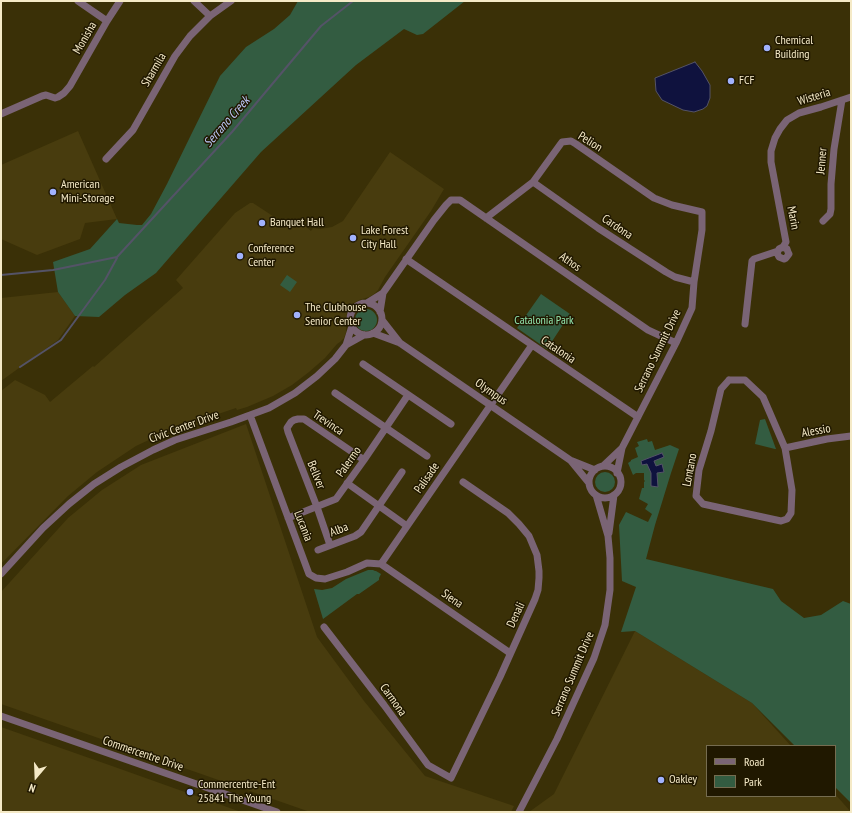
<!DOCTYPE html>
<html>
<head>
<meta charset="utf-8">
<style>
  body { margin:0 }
  #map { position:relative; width:852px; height:813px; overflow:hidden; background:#3a3007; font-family:"PT Sans Narrow",sans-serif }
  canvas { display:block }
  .frame { position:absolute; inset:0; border:2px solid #f5eac7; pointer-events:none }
  .legend { position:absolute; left:706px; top:745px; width:130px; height:52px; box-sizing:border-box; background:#201800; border:1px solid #756c50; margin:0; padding:5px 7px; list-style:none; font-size:12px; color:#f5eac7 }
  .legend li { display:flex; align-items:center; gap:8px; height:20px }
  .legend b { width:20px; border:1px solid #756c50 }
  .north { position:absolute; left:16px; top:757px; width:40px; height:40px; -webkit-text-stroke:3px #201800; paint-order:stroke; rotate:199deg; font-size:11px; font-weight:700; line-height:16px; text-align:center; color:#f5eac7 }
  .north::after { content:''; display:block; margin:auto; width:14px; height:18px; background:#f5eac7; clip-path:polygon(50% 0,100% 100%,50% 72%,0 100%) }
</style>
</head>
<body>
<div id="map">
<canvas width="852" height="813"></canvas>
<div class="frame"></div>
<ul class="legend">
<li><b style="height:5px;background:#7a6475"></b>Road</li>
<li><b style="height:11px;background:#335c41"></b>Park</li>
</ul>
<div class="north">N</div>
</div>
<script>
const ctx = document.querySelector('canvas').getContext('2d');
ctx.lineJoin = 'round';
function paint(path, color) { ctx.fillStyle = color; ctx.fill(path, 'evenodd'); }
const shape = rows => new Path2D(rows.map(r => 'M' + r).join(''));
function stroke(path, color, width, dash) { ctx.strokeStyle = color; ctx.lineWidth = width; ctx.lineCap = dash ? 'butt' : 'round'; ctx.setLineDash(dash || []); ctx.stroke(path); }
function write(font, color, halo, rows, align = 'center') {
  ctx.font = font + ' "PT Sans Narrow",sans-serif'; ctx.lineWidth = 3; ctx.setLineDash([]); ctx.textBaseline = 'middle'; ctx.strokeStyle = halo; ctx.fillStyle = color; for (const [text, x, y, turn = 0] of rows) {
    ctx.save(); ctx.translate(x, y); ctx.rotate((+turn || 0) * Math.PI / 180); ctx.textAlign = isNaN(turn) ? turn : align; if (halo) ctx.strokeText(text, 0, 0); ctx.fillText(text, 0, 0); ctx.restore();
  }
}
paint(shape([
  [78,131,117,219,85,223,80,239,37,255,1,239,1,165],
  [390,152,444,189,431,211,385,277,378,290,374,294,369,297,359,300,354,303,347,312,346,318,346,332,344,338,340,342,337,344,325,358,309,372,292,385,273,396,247,407,237,410,236,408,168,431,136,446,97,472,68,496,1,564,1,391,15,380,45,395,50,402,93,366,94,367,183,288,176,280,235,213,250,203,253,203,291,228,296,224,305,226,311,231,313,228,320,229,332,227,343,221],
  [58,292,75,316,58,340,1,381,1,298],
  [246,424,317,637,364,701,425,776,514,806,511,812,310,812,1,704,1,592,68,518,102,490,141,465],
  [635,631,752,703,791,746,707,746,707,796,835,796,835,794,851,812,529,812,554,794],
  [1,727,112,766,241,812,1,812]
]), '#483c0e');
paint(shape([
  [298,1,465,1,423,34,417,35,404,29,356,65,261,152,156,273,125,295,99,317,75,316,58,292,53,262,90,249,117,219,119,223,137,225,142,225,151,214,167,184,189,139,220,76,246,47,274,29,290,15],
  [287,275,297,282,290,292,280,285],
  [541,294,570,314,547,349,517,328],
  '355 320a11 11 0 1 1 22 0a11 11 0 1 1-22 0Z',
  [765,419,776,449,775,449,755,444,760,420],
  [647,439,648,442,652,441,655,450,670,445,679,449,671,473,655,525,646,559,773,589,781,601,804,618,821,615,843,601,851,604,851,803,835,787,835,746,795,746,752,703,635,631,621,632,636,587,622,581,619,525,626,512,648,522,652,514,645,509,648,504,639,499,642,488,645,488,644,488,644,482,645,481,644,480,644,473,636,473,633,475,628,463,631,461,631,460,638,457,635,448,639,446,637,442],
  '595 482a10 10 0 1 1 20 0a10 10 0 1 1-20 0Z',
  [368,570,373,570,375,571,376,571,381,574,379,578,379,580,359,594,357,594,323,619,314,589,322,590,332,588,346,579]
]), '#335c41');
const water = shape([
  [695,62,702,71,710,85,710,98,707,106,703,109,694,112,683,110,662,100,656,91,655,78,695,62],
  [662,453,664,457,654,461,656,466,662,464,664,472,657,473,658,487,651,486,651,473,647,464,642,465,641,461,662,453]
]);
paint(water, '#0f123e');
stroke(water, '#545367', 1);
stroke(shape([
  [1,275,53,270,117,257,232,132,321,26,353,1],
  [20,367,61,340,105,280,117,258]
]), '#545367', 2);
stroke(shape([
  [78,1,107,21],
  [194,1,210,16],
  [1,114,42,96,46,95,55,98,58,97,64,93,70,86,107,21,120,1],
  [106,159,133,130,175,56,190,36,210,16,231,1],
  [533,182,598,228,666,272,675,277,694,282],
  [486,218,533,182,562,142,571,141,576,144,654,198,672,205,702,212,702,230,694,282,692,308,676,343,622,448,617,473],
  [823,221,830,214,831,209,831,184,834,149,842,100],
  [778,251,777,253,779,257,784,259,786,258,789,254,788,252,787,249,783,247],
  [406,259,638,417],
  [367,303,383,293],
  '350 319a16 16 0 1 1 32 0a16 16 0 1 1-32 0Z',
  [380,312,383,293,434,220,446,205,451,200,460,200,648,330,676,343],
  [382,320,400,343],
  [745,324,752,261,754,259,778,251,779,249,783,247,786,242,771,162,771,151,775,138,780,129,787,120,799,113,821,107,851,97],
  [373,333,400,343,570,460,595,470],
  [346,345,352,326],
  [363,364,451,424],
  [729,380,745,380,763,397,785,448,792,490,791,513,787,519,781,521,703,504,696,496,699,470,711,431,721,389,729,380],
  [335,393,427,456],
  [250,415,309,574,316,578,325,579,347,572,367,563,381,564],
  [785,448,827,439,851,436],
  [571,461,589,483],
  [603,466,622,448],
  '589 482a16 16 0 1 1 32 0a16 16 0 1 1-32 0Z',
  [347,483,407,526],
  [288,518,336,499,364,460,408,395],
  [609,533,614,495],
  [330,545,317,507,288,432,287,428,291,422,294,420,298,419,304,419,364,460],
  [318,550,355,536,361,532,402,472],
  [381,564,532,345],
  [381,564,510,653],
  [1,574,43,528,69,504,94,484,121,467,153,450,175,440,231,422,269,408,295,393,317,376,335,359,346,345,364,335],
  [324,627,384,705,428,765,451,778,500,677,535,599,538,590,539,578,539,571,537,555,529,536,519,524,508,513,463,482],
  [1,716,277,812],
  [519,812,557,739,594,658,605,625,610,590,610,558,608,536,596,495]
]), '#7a6475', 7);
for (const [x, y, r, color] of [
  [767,48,4,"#a1b2fd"],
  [731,81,4,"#a1b2fd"],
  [53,192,4,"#a1b2fd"],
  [262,223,4,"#a1b2fd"],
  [353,238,4,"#a1b2fd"],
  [240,256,4,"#a1b2fd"],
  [297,315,4,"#a1b2fd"],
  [661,780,4,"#a1b2fd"],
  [190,792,4,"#a1b2fd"]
]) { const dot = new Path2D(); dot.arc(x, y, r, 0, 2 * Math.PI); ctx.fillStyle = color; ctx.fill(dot); stroke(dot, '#201800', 1.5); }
write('12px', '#f5eac7', '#201800', [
  ["Monisha",85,38,-60],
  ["Sharmila",154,70,-60],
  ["Wisteria",814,97,-17],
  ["Pelion",590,142,32],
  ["Jenner",822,161,-85],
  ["Marin",793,218,79],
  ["Cardona",617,227,34],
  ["Athos",570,262,35],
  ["Catalonia",558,350,34],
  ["Serrano Summit Drive",658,351,-64],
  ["Olympus",491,392,35],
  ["Trevinca",328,423,34],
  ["Civic Center Drive",184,427,-20],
  ["Alessio",816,431,-10],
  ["Palermo",349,462,-55],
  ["Lontano",690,470,-79],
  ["Bellver",316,475,68],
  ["Palisade",427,478,-55],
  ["Lucania",303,526,69],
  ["Alba",339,530,-21],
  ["Siena",452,599,35],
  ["Denali",516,615,-65],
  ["Serrano Summit Drive",573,674,-67],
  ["Carmona",393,700,54],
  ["Commercentre Drive",143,754,19]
]);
write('12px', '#f5eac7', '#201800', [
  ["Chemical",775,41],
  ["Building",775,55],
  ["FCF",739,81],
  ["American",61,185],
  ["Mini-Storage",61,199],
  ["Banquet Hall",270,223],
  ["Lake Forest",361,231],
  ["City Hall",361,245],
  ["Conference",248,249],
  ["Center",248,263],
  ["The Clubhouse",305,308],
  ["Senior Center",305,322],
  ["Oakley",669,780],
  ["Commercentre-Ent",198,785],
  ["25841 The Young",198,799]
], 'left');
write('12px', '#93e6ae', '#201800', [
  ["Catalonia Park",544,321]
]);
write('italic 13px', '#bcc8f8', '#201800', [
  ["Serrano Creek",227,122,-49]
]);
</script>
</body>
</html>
